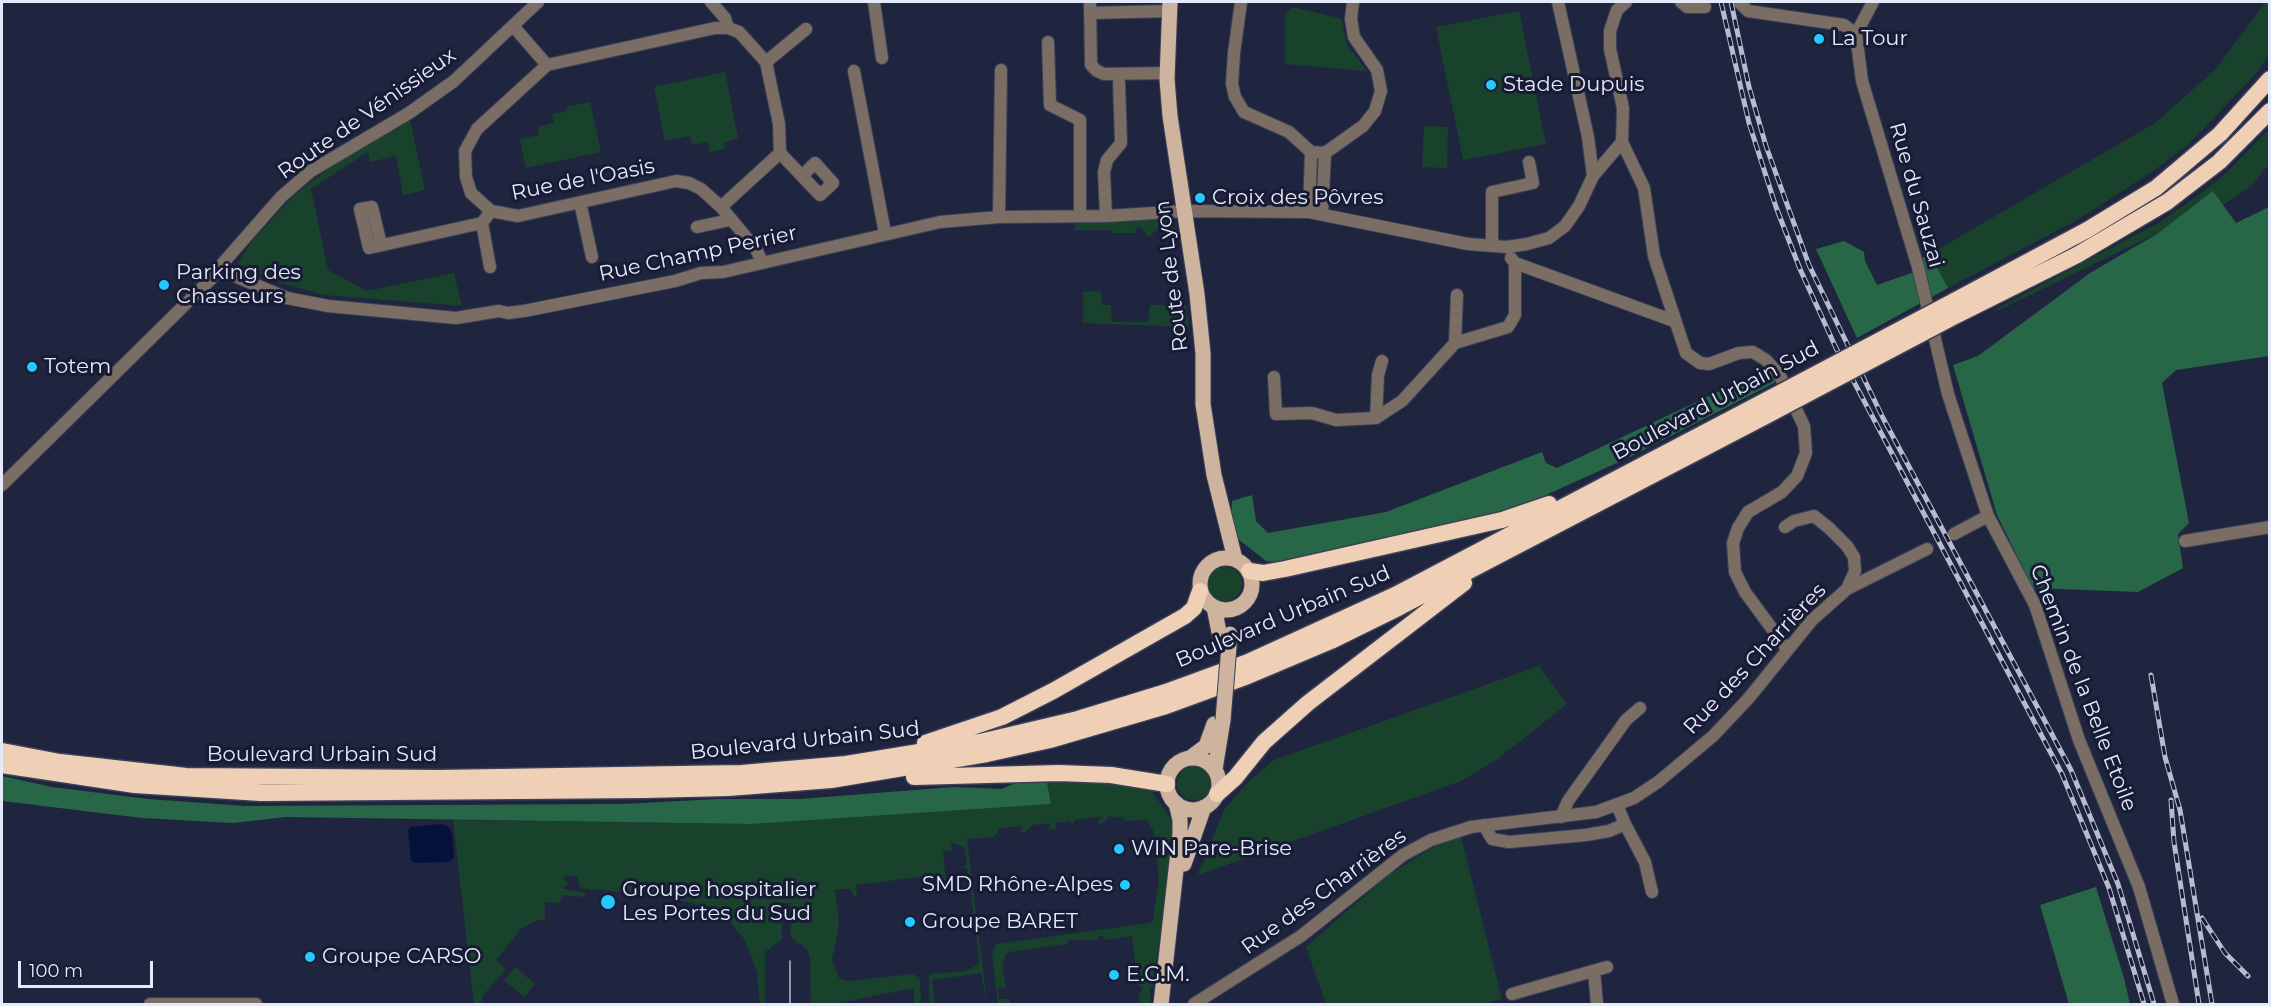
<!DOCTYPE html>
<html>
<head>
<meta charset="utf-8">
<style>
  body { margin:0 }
  #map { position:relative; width:2271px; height:1006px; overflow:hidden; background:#20253f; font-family:Montserrat,sans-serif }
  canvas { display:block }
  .frame { position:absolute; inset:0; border:3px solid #e5eafb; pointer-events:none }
  .scale { position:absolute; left:18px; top:961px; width:135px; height:27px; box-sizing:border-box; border:3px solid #e5eafb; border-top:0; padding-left:8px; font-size:18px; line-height:21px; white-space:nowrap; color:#e5eafb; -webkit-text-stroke:4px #171b34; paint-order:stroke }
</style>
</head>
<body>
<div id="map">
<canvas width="2271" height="1006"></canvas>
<div class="frame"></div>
<div class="scale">100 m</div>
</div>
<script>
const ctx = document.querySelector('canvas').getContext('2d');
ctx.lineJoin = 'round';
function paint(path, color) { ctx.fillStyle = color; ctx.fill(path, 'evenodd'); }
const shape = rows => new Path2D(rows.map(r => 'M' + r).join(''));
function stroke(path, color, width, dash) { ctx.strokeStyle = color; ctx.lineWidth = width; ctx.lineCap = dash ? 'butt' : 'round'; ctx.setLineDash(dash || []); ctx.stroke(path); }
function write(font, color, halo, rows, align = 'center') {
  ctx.font = font + ' Montserrat,sans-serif'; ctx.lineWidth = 6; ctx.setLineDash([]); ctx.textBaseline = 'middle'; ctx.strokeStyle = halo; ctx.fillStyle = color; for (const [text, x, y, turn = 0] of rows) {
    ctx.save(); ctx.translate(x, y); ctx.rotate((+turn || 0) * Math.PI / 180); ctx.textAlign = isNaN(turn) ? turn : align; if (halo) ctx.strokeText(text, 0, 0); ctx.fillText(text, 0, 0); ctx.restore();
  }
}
paint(shape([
  [2266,2,2269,2,2269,54,2259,70,2190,143,2156,169,2079,219,1948,288,1930,254,2155,123,2215,70],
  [1293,7,1342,19,1347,45,1367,71,1285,64,1285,14],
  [1519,11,1546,144,1463,160,1436,27],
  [725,72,738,138,724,142,725,149,710,152,708,142,692,145,690,136,665,141,654,87],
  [590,102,601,152,526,168,520,139,539,135,538,127,554,123,552,114,567,111,567,107],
  [410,120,425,190,403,195,396,156,370,162,368,152,311,189,328,270,367,291,454,273,462,306,324,295,281,283,237,264,253,240,294,195,329,168],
  [1424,126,1448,127,1447,168,1422,167],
  [2269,129,2269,164,2251,186,2223,205,2213,192,2158,233,1997,311,1996,309,2160,222,2196,197,2223,176],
  [1166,219,1177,231,1157,230,1148,237,1141,227,1136,228,1135,233,1113,233,1112,230,1074,230,1076,223],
  [1100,285,1102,305,1111,305,1112,322,1148,322,1150,305,1186,305,1189,327,1083,323,1083,292,1100,291],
  '1208 584a17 17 0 1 1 34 0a17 17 0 1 1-34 0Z',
  [1539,666,1567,704,1499,758,1461,781,1198,875,1224,810,1247,783,1274,760],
  '1177 783a17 17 0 1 1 34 0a17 17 0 1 1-34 0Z',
  [1063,779,1149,787,1171,819,1174,830,1153,987,1150,987,1151,1004,1134,1004,1140,1004,1139,993,1142,993,1141,986,1138,986,1132,936,1105,940,1104,936,1097,936,1098,940,1068,940,1068,944,1009,952,1005,955,1002,967,1006,987,998,988,999,999,1010,999,1010,1004,998,1004,992,955,996,944,1150,923,1153,920,1159,877,1153,830,1146,820,1123,821,1125,818,1109,816,1104,823,1097,824,1101,817,1076,820,1071,826,1071,821,1056,823,1057,828,1048,830,1051,823,1032,825,1026,832,1019,833,1022,826,1000,828,994,837,967,839,987,1003,981,973,932,980,935,1003,929,1004,929,974,967,971,979,964,975,919,968,920,968,916,974,915,967,868,962,868,967,865,964,847,951,843,952,850,943,851,946,882,933,883,936,879,935,875,856,885,857,897,853,896,850,889,835,889,839,924,832,959,839,978,849,981,913,974,920,980,921,1004,914,1004,914,988,833,1004,811,1004,810,957,806,948,791,938,790,903,781,903,782,939,765,952,765,1004,760,1004,757,972,745,940,731,923,713,911,692,903,650,895,580,888,577,877,570,875,563,878,568,883,563,889,585,893,585,897,562,895,560,903,545,902,545,920,537,920,521,929,496,960,506,969,484,994,480,1004,474,1004,453,820,751,824,871,813,1051,804,1047,782,967,782],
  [1461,837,1502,999,1481,1004,1326,1004,1306,947,1387,876,1440,843],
  [515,967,535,984,524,997,504,980]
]), '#19422d');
paint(shape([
  [2213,191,2236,223,2269,207,2269,356,2176,370,2162,383,2189,523,2178,534,2183,568,2138,592,2033,588,1997,515,1953,365,1978,356,2090,273,2157,234],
  [1844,241,1864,252,1865,261,1877,285,1923,269,1922,258,1930,254,1948,288,1857,338,1816,249],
  [1766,369,1776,382,1630,457,1506,513,1276,562,1266,561,1238,539,1231,517,1232,501,1252,495,1256,521,1268,533,1386,512,1542,452,1546,463,1557,468],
  [2,776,52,787,148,799,245,806,622,804,718,799,800,799,953,787,1001,789,1016,783,1047,782,1051,804,751,824,285,817,233,823,142,818,2,801],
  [2096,887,2124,978,2130,1004,2069,1004,2040,905]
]), '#276747');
paint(shape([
  [441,824,447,826,452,832,454,858,449,862,414,863,411,860,408,831,410,827]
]), '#03113b');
const minor = shape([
  [711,2,725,18,728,28],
  [874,2,882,58],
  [1090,2,1091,65,1097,71,1104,74,1167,73],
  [1241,2,1234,53,1232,84,1235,97,1244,112,1289,132,1311,152,1309,212],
  [1558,2,1588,137,1593,176],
  [1681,2,1687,7,1705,7],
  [1739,2,1748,11,1844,25,1856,34],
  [1090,13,1170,11],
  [513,26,547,65,477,129,465,151,466,177,471,193,491,211,518,216,676,181,689,183,701,189,721,207,780,153,779,124,766,62,739,32,728,28,715,28,547,65],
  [1856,34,1862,81,1918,267,1948,394,1988,516,2035,605,2079,740,2139,887,2173,1004],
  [1856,34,1873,2],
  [1048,42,1050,105,1080,120,1080,216],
  [766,62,806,29],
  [854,71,885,233],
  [1622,142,1644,188,1654,256,1686,353,1700,363,1709,364,1739,353,1753,352,1766,360,1779,374,1804,426,1806,453,1797,476,1782,492,1748,512,1738,528,1733,543,1735,572,1745,592,1787,649],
  [1311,152,1325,153,1363,126,1375,111,1381,91,1377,70,1354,37,1351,19,1353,2],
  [780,153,820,195,833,183,815,163,802,176],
  [580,202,592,257],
  [721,207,756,249,762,262],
  [1322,214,1325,153],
  [1106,216,1104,172,1107,160,1121,143,1119,82],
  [999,217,1001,70],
  [482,223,490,267],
  [697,227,730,220],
  [381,245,372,207,360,209,369,248,482,223,491,211],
  [1492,246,1492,192,1533,183,1529,162],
  [1511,258,1515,263,1674,321],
  [223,263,281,197,311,171,409,113,454,81,538,2],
  [225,272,287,298,328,306,456,318,499,311,508,313,524,311,675,281,701,273,723,272,940,222,999,217,1106,216,1186,211,1309,212,1468,244,1507,247,1527,244,1549,238,1565,226,1579,206,1593,176,1622,142,1623,108,1610,49,1610,31,1617,10,1626,2],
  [1455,343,1457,295],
  [1274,377,1276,414,1312,413,1336,420,1376,418,1402,401,1455,343,1508,327,1515,315,1515,263],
  [1376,418,1378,375,1382,361],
  [2,485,216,274],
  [1785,527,1794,521,1814,516,1829,528,1847,546,1854,557,1855,571,1847,589],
  [1954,534,1988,516],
  [2185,541,2270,527],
  [1561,817,1568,801,1626,720,1640,708],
  [1625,824,1645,862,1652,892],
  [1484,825,1492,839,1509,842,1586,835,1609,831,1625,824,1617,805],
  [1594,971,1597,1004],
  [1512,994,1607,967],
  [150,1004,256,1004],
  [1194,1004,1301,936,1403,855,1431,840,1471,827,1596,812,1634,798,1658,782,1713,736,1748,699,1812,620,1847,589,1927,549]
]);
const major = shape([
  [1170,2,1167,79,1170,116,1197,294,1203,353,1203,404,1214,475,1235,559],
  '1200 584a26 26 0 1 1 52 0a26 26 0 1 1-52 0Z',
  [1214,607,1220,637],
  [1190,758,1206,746,1214,724],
  '1167 784a26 26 0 1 1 52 0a26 26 0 1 1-52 0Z',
  [1215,769,1223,720],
  [1184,864,1204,807],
  [1161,1004,1180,834,1180,820,1176,803]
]);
const highway = shape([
  [1954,301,2087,230,2156,188,2220,134,2270,79],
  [1957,315,2077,255,2167,202,2219,162,2270,111],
  [1249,571,1263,573,1285,569,1502,520,1549,504],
  [925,743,1002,717,1053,691,1185,616,1194,608,1200,591],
  [2,751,60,762,186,776,439,778,742,773,846,764,980,742,1078,719,1166,692,1248,662,1395,595,1757,405],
  [2,765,135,785,261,793,644,790,728,788,831,780,987,754,1050,740,1166,706,1248,676,1331,641,1400,607,1764,417],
  [914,777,1059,773,1111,775,1167,784],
  [1217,794,1235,778,1264,742,1308,703,1464,583]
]);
stroke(minor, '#3c4159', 14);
stroke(major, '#3c4159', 17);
stroke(highway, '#3c4159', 19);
stroke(minor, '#7a6d64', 12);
stroke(major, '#ceb49f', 15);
stroke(highway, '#efd0b7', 16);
stroke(shape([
  [790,961,790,1004]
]), '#b6bbce', 1.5);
const rail = shape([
  [1721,2,1749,123,1776,207,1800,269,1836,348,2062,774,2109,888,2144,1004],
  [1731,2,1749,87,1766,146,1809,265,1883,418,2071,770,2118,884,2154,1004],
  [2151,675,2165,757,2180,810,2212,1004],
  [2171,800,2174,842,2199,1004],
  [2202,918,2225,953,2248,976]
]);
stroke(rail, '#b6bbce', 5);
stroke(rail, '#171b34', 3, [9]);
const majorBridge = shape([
  [1223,720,1230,634]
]);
const highwayBridge = shape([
  [1757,405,1954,301],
  [1764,417,1957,315]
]);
stroke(majorBridge, '#3c4159', 17, []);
stroke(highwayBridge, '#3c4159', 19, []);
stroke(majorBridge, '#ceb49f', 15);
stroke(highwayBridge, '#efd0b7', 16);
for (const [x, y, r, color] of [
  [1819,39,6,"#25c9fe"],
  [1491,85,6,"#25c9fe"],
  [1200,198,6,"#25c9fe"],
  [164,285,6,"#25c9fe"],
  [32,367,6,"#25c9fe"],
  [1119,849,6,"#25c9fe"],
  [1125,885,6,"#25c9fe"],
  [608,902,8,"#25c9fe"],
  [910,922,6,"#25c9fe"],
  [310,957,6,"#25c9fe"],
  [1114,975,6,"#25c9fe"]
]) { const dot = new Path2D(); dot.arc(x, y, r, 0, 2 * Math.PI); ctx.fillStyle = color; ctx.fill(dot); stroke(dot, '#171b34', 2); }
write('21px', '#e5eafb', '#171b34', [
  ["La Tour",1831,39],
  ["Stade Dupuis",1503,85],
  ["Croix des Pôvres",1212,198],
  ["Parking des",176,273],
  ["Chasseurs",176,297],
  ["Totem",44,367],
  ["WIN Pare-Brise",1131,849],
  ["SMD Rhône-Alpes",1113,885,"right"],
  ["Groupe hospitalier",622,890],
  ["Les Portes du Sud",622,914],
  ["Groupe BARET",922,922],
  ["Groupe CARSO",322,957],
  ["E.G.M.",1126,975]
], 'left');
write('21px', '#e5eafb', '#171b34', [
  ["Route de Vénissieux",367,114,-35],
  ["Rue de l'Oasis",583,180,-11],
  ["Rue du Sauzai",1916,195,74],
  ["Rue Champ Perrier",698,254,-12],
  ["Route de Lyon",1172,276,-97],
  ["Boulevard Urbain Sud",1716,401,-28],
  ["Boulevard Urbain Sud",1283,617,-23],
  ["Rue des Charrières",1755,659,-47],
  ["Chemin de la Belle Etoile",2083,688,69],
  ["Boulevard Urbain Sud",805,741,-6],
  ["Boulevard Urbain Sud",322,755],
  ["Rue des Charrières",1324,892,-36]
]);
</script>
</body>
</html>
